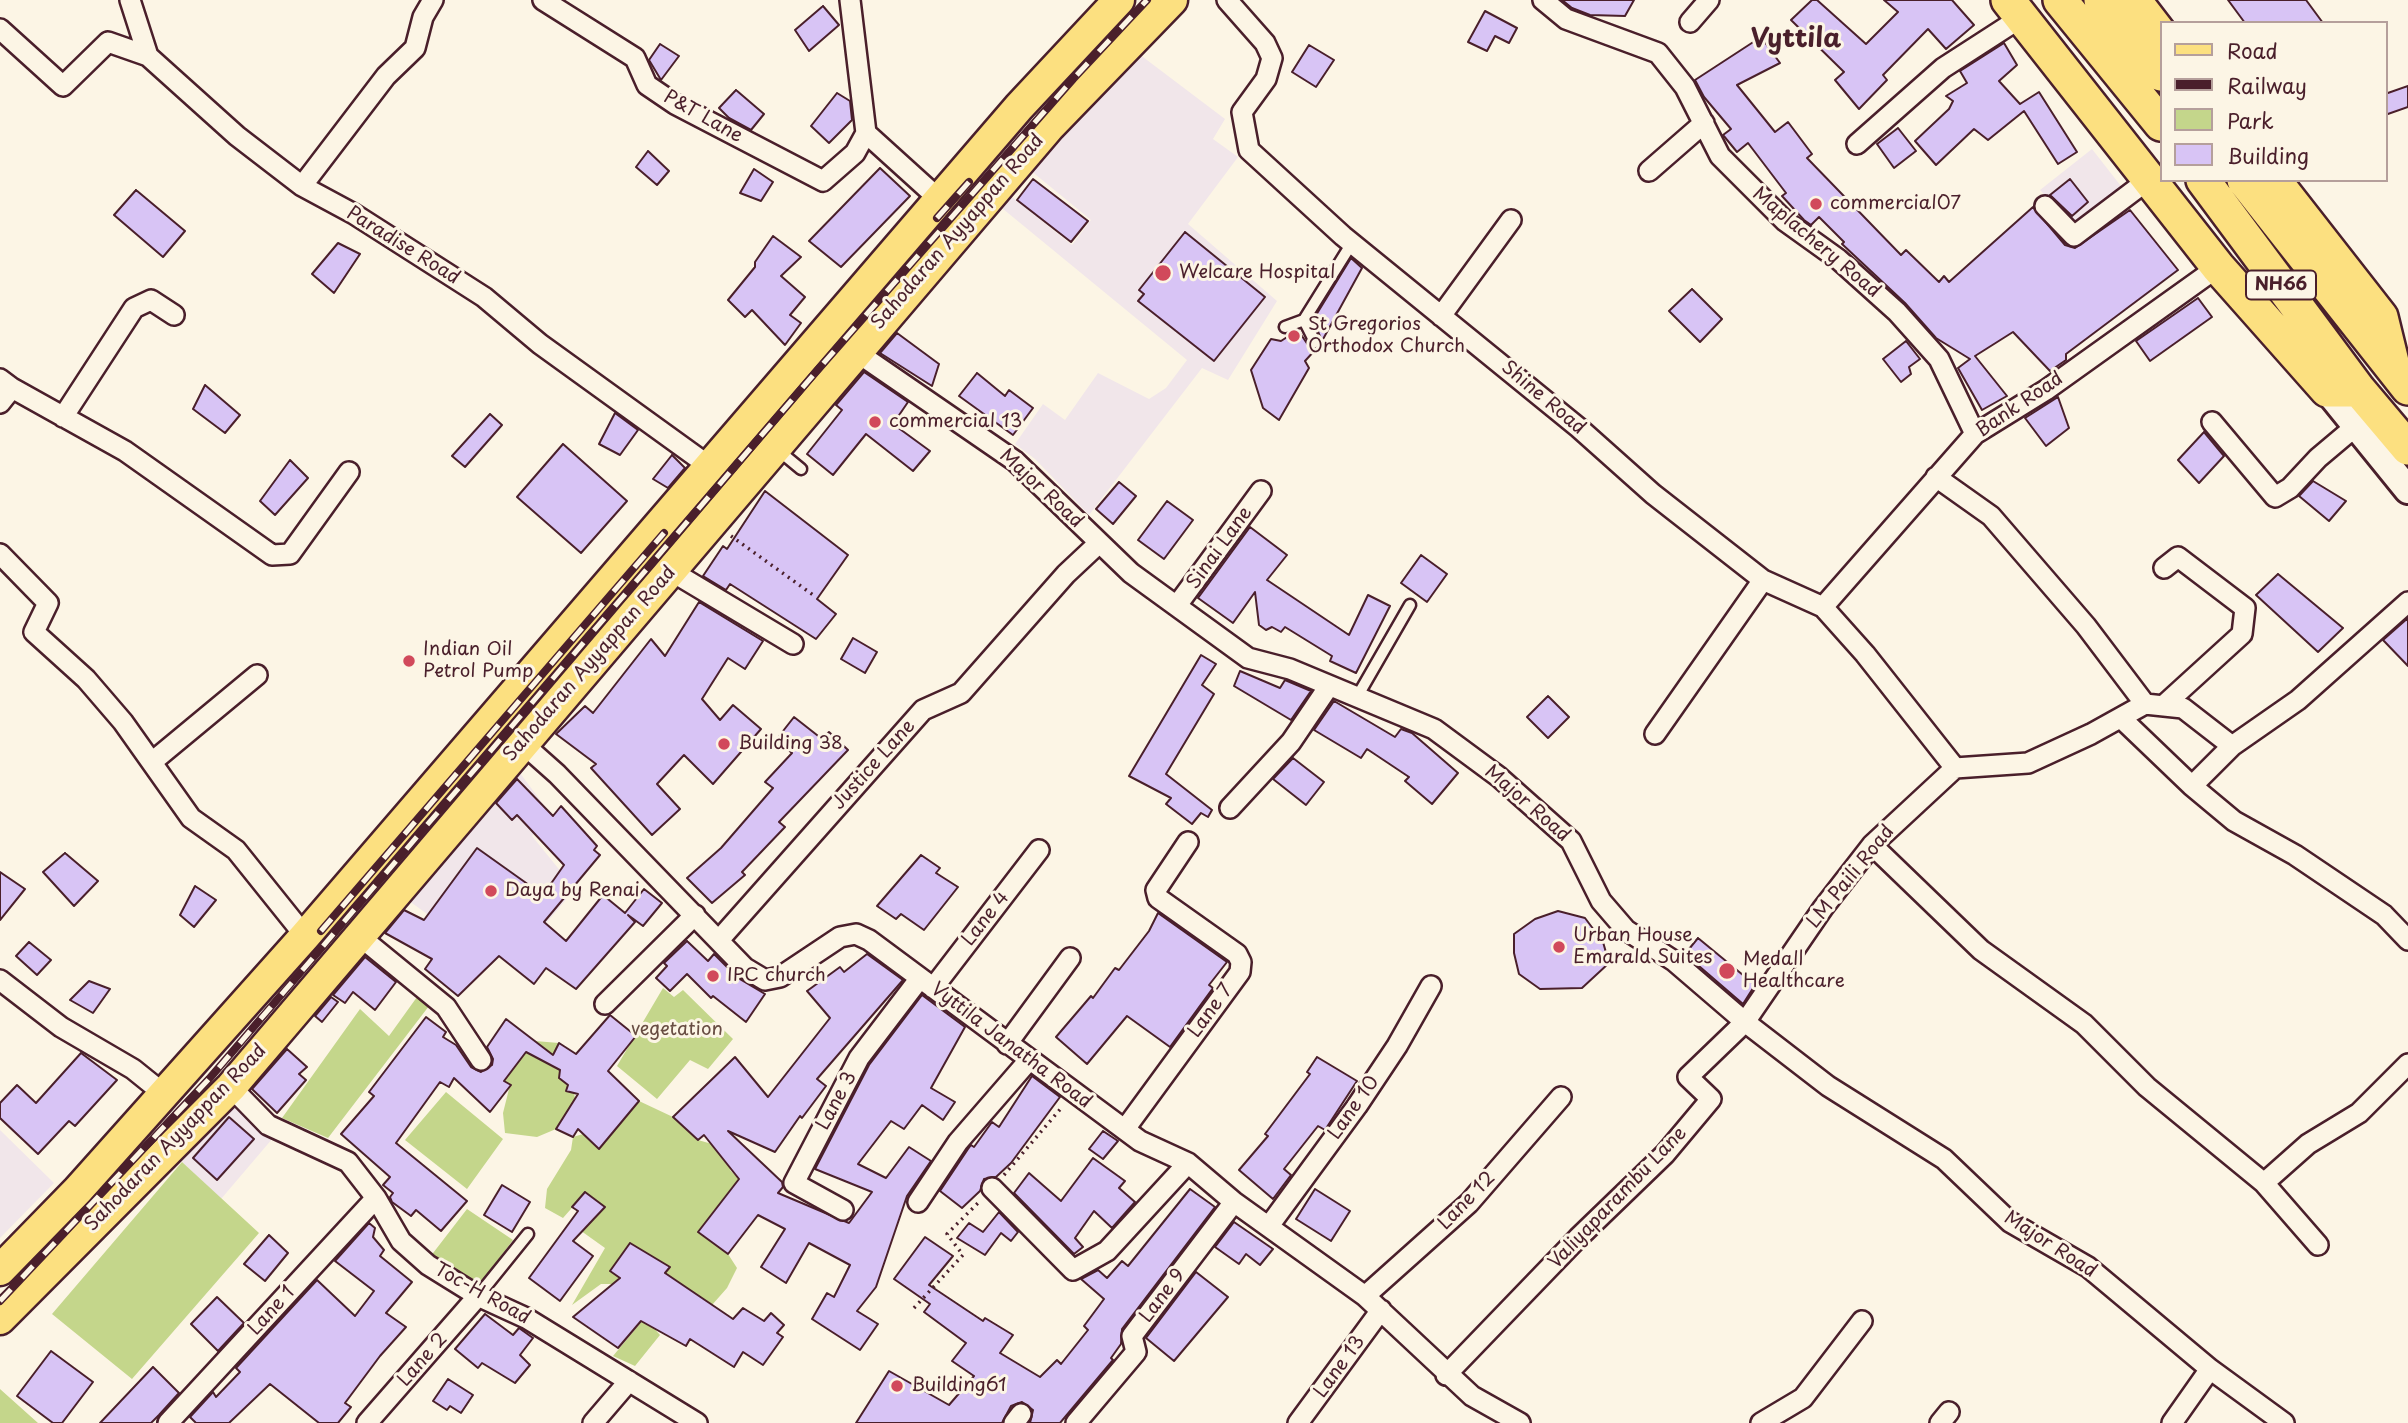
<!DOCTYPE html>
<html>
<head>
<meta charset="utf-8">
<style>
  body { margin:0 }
  #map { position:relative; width:2408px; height:1423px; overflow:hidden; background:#fcf5e5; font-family:"Playpen Sans",sans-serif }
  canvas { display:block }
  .legend { position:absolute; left:2160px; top:21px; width:228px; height:161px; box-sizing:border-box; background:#fcf5e5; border:2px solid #b59f9b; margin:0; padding:9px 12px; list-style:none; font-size:21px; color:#4a1f2b }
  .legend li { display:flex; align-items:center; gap:14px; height:35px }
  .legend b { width:35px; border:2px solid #b59f9b }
</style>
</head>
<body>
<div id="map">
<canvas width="2408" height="1423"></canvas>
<ul class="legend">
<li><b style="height:9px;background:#fce080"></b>Road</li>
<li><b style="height:9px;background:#4a1f2b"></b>Railway</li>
<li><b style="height:19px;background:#c4d68b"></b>Park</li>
<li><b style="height:19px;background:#d8c4f5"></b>Building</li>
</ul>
</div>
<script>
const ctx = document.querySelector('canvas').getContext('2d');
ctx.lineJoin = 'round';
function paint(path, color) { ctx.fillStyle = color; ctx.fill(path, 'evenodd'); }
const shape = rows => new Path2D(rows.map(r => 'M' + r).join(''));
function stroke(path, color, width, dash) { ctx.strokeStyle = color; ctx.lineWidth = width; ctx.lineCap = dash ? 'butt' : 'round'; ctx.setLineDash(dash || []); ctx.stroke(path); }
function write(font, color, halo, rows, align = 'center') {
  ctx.font = font + ' "Playpen Sans",sans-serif'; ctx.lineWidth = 6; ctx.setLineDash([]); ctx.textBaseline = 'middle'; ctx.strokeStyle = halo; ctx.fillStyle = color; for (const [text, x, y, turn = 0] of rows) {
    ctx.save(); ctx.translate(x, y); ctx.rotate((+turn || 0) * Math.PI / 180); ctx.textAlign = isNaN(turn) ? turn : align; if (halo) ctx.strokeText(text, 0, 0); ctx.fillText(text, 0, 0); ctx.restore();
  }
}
paint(shape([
  [1139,54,1225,119,1213,139,1238,157,1188,224,1277,301,1228,380,1202,368,1089,515,1035,459,1015,444,1043,404,1065,420,1098,373,1149,399,1166,388,1187,360,997,204,1007,193,1072,245,1091,220,1030,170],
  [2092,149,2124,190,2075,226,2040,190],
  [517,769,549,812,532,836,575,889,542,928,470,945,405,898],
  [231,1103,261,1132,273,1138,221,1199,182,1162],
  [0,1130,54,1183,0,1238]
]), '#f1e6ea');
paint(shape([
  [663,988,674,997,683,990,733,1039,708,1069,690,1060,657,1099,617,1066],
  [417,997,429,1006,328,1138,282,1118,360,1009,389,1036],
  [535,1041,559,1043,559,1078,568,1085,566,1091,574,1093,575,1099,556,1129,537,1137,505,1133,503,1113,510,1085,483,1069,489,1044,517,1064],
  [446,1092,503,1139,467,1189,405,1140],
  [639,1101,673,1117,698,1140,740,1152,730,1170,766,1207,733,1186,722,1200,745,1224,745,1232,715,1209,699,1232,728,1254,737,1268,727,1288,712,1305,653,1327,660,1335,635,1366,613,1356,648,1314,651,1292,669,1267,630,1243,611,1271,619,1277,614,1284,601,1284,572,1305,605,1248,570,1223,579,1212,585,1193,563,1218,545,1208,547,1189,571,1150,573,1137,583,1134,599,1149],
  [182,1162,259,1233,132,1379,52,1314],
  [467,1209,513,1240,480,1284,430,1257],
  [0,1389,38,1423,0,1423]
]), '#c4d68b');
const building = shape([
  [1562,0,1634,0,1625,16,1590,15,1572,8,1562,0],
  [1812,0,1817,0,1866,44,1898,12,1884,0,1952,0,1974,25,1946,49,1928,29,1883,75,1887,80,1859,109,1835,80,1844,72,1791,20,1812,0],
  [2228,0,2306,0,2323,23,2245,23,2228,0],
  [823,6,839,25,809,51,795,30,823,6],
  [1485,11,1517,28,1509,43,1495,36,1487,51,1468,42,1485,11],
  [1761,37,1780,63,1737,85,1775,132,1788,122,1812,154,1807,158,1901,255,1906,250,1939,282,1944,276,1949,282,2033,207,2065,245,2075,248,2130,210,2178,270,2066,354,2066,360,2050,371,2013,332,1975,356,2007,396,1982,410,1958,368,1970,359,1936,338,1905,303,1842,244,1844,242,1819,217,1811,225,1804,220,1782,196,1786,193,1748,143,1737,152,1723,135,1731,129,1704,97,1695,80,1761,37],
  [2004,43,2017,65,1999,81,2020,104,2039,92,2077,152,2058,164,2024,111,1988,140,1974,129,1936,165,1915,141,1949,109,1953,101,1946,96,1967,83,1960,71,2004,43],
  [660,44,679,56,661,80,649,60,660,44],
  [1309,45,1334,60,1316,87,1292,72,1309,45],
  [2408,86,2408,107,2385,115,2385,94,2408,86],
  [736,90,764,114,751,130,729,118,719,108,736,90],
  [837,93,850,101,852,120,829,143,811,126,837,93],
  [1898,128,1916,151,1894,168,1877,144,1898,128],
  [648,151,669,171,657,185,636,167,648,151],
  [880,168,910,196,841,267,809,241,880,168],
  [754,169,773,182,761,201,740,193,754,169],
  [1033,179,1088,221,1071,242,1017,200,1033,179],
  [2070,179,2088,202,2072,216,2050,195,2070,179],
  [136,190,185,231,163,257,114,215,136,190],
  [1185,232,1265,297,1214,361,1138,301,1144,294,1139,290,1185,232],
  [773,236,801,257,781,276,805,297,790,315,801,323,785,345,752,310,745,317,728,300,755,267,755,262,773,236],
  [338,243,360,254,334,293,312,274,338,243],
  [1351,258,1362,268,1322,341,1313,320,1351,258],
  [1692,289,1722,319,1700,342,1669,311,1692,289],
  [2198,298,2212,317,2150,361,2136,341,2198,298],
  [1298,330,1310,348,1316,349,1305,361,1309,368,1279,420,1263,408,1251,370,1271,339,1281,341,1298,330],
  [897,333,939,364,932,386,880,353,897,333],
  [1906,341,1920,359,1909,367,1911,374,1901,382,1883,359,1906,341],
  [864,372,908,402,893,424,930,451,913,471,866,434,833,475,807,454,842,410,836,405,864,372],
  [977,373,1005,396,1009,390,1033,408,1013,435,959,396,977,373],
  [205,385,240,415,225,433,193,409,205,385],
  [2058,397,2069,428,2046,446,2025,418,2058,397],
  [615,413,638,430,620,455,599,444,615,413],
  [490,414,502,425,465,467,452,456,490,414],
  [2204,432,2224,456,2199,483,2178,460,2204,432],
  [563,444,627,501,581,553,517,497,563,444],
  [672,455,685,468,668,488,653,479,672,455],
  [290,460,308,478,275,515,260,501,290,460],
  [2313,481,2346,501,2329,521,2299,496,2313,481],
  [1119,482,1136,496,1113,524,1096,509,1119,482],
  [765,491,848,555,817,599,836,614,816,639,730,584,726,590,703,576,723,546,727,549,765,491],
  [1167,501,1193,520,1164,559,1138,540,1167,501],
  [1250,527,1287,555,1267,580,1349,635,1368,595,1390,606,1356,673,1330,661,1332,656,1285,627,1281,632,1272,627,1266,630,1259,625,1255,592,1233,623,1198,598,1250,527],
  [1421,555,1447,574,1427,602,1401,583,1421,555],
  [2278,574,2343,628,2318,652,2256,595,2278,574],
  [699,602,763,641,745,669,728,658,702,699,720,720,733,705,761,729,713,784,684,755,657,784,680,809,652,835,591,768,596,764,556,734,585,706,593,713,651,639,665,656,699,602],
  [2408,618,2408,666,2383,640,2408,618],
  [853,638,877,652,865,673,841,659,853,638],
  [1201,655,1216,664,1202,685,1214,694,1166,774,1212,810,1208,817,1201,813,1192,824,1166,804,1171,798,1129,776,1201,655],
  [1240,671,1280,688,1285,680,1311,691,1291,720,1234,686,1240,671],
  [1548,696,1569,717,1548,738,1527,717,1548,696],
  [1334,701,1395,737,1401,729,1412,733,1458,773,1432,804,1405,781,1409,777,1367,749,1361,758,1314,730,1334,701],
  [794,717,822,739,829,732,848,750,779,822,785,827,742,872,745,875,712,903,687,878,721,848,773,788,765,782,792,753,776,740,794,717],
  [1293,758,1324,782,1306,805,1273,779,1293,758],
  [517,779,553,816,561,806,597,846,594,850,600,855,544,922,566,941,603,895,625,913,644,889,662,903,643,926,628,915,635,922,576,989,546,968,534,984,499,956,458,996,425,969,432,959,385,933,404,910,424,920,477,848,543,895,564,865,517,815,512,820,496,803,517,779],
  [65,853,98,881,74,906,43,872,65,853],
  [921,855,940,868,936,873,958,887,924,930,901,914,896,919,877,906,921,855],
  [0,872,25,889,0,920,0,872],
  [195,886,216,900,194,927,180,915,195,886],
  [1558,911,1585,918,1603,942,1609,963,1582,988,1540,989,1519,974,1514,953,1514,934,1535,919,1558,911],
  [1158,913,1227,962,1209,985,1213,988,1170,1047,1127,1016,1087,1064,1056,1037,1091,996,1093,998,1115,968,1119,970,1149,931,1158,913],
  [1698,938,1755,985,1743,1004,1685,954,1698,938],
  [687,941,708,961,714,954,738,978,765,994,746,1022,713,996,711,998,687,974,670,991,656,978,667,966,664,963,687,941],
  [29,942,51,960,37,975,16,956,29,942],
  [867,954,903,980,817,1079,826,1086,802,1118,800,1116,775,1152,728,1131,782,1182,783,1187,778,1193,849,1223,872,1192,815,1169,869,1065,922,995,965,1027,931,1088,955,1102,943,1120,922,1105,904,1129,891,1121,858,1164,886,1178,909,1147,931,1161,907,1196,876,1287,857,1311,878,1324,860,1350,812,1319,827,1293,834,1297,850,1265,809,1243,786,1283,761,1267,785,1229,758,1215,728,1254,698,1232,739,1179,704,1135,698,1140,673,1117,735,1057,768,1097,830,1018,807,991,840,967,844,972,867,954],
  [365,957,396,982,375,1010,353,992,345,1003,333,995,365,957],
  [89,981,110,989,93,1013,70,1000,89,981],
  [331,997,338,1002,322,1022,315,1016,331,997],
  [610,1015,636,1036,608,1071,639,1101,599,1149,578,1129,573,1137,556,1129,578,1094,566,1091,568,1085,559,1078,560,1070,526,1052,504,1081,511,1085,490,1112,454,1078,449,1087,440,1082,396,1143,467,1201,441,1231,416,1210,411,1216,392,1202,390,1197,393,1193,383,1185,390,1177,341,1134,374,1096,369,1092,426,1017,446,1032,443,1037,456,1045,471,1067,481,1072,492,1065,493,1059,487,1047,506,1019,553,1055,559,1043,576,1054,610,1015],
  [287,1049,307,1067,299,1074,306,1080,277,1113,252,1089,287,1049],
  [81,1053,117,1080,75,1126,69,1121,38,1154,0,1118,0,1103,17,1085,36,1103,81,1053],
  [1317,1057,1357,1081,1325,1130,1318,1126,1284,1169,1291,1175,1273,1199,1239,1170,1268,1136,1265,1134,1310,1074,1307,1072,1317,1057],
  [1032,1076,1060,1097,1011,1163,996,1177,984,1179,980,1191,962,1208,940,1191,968,1149,971,1145,974,1147,992,1122,999,1127,1032,1076],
  [229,1117,254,1139,217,1180,193,1158,229,1117],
  [1103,1131,1118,1141,1103,1159,1089,1149,1103,1131],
  [1093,1158,1125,1181,1119,1188,1135,1202,1112,1228,1094,1211,1075,1238,1083,1247,1074,1254,1014,1193,1029,1173,1061,1201,1093,1158],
  [502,1185,530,1202,512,1232,484,1215,502,1185],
  [1190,1189,1215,1207,1122,1329,1121,1344,1111,1358,1113,1360,1060,1423,1030,1423,1033,1410,1022,1402,1011,1406,1002,1423,856,1423,889,1371,949,1405,974,1376,952,1361,966,1343,924,1312,930,1304,894,1279,925,1237,953,1256,929,1285,983,1321,985,1318,1013,1335,1000,1353,1040,1377,1057,1360,1061,1364,1088,1330,1084,1326,1104,1299,1081,1279,1098,1270,1107,1278,1122,1261,1128,1266,1190,1189],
  [1315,1189,1350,1211,1331,1241,1296,1219,1315,1189],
  [585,1192,605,1207,573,1241,593,1256,560,1301,529,1278,578,1211,572,1207,585,1192],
  [999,1212,1018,1232,1011,1241,1001,1233,985,1255,957,1238,969,1223,983,1232,999,1212],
  [1234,1222,1273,1249,1260,1265,1246,1254,1239,1264,1215,1247,1234,1222],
  [369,1223,375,1228,373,1237,384,1250,380,1256,412,1282,386,1313,406,1327,380,1356,345,1403,351,1407,338,1423,319,1423,270,1384,229,1423,196,1423,190,1417,213,1392,216,1397,240,1372,236,1368,317,1280,355,1316,374,1291,335,1261,369,1223],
  [269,1235,288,1253,265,1281,244,1264,269,1235],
  [630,1243,670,1267,665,1273,733,1319,743,1308,764,1321,771,1313,784,1325,777,1333,783,1337,763,1365,743,1352,734,1367,690,1339,686,1346,641,1321,618,1348,573,1317,620,1278,610,1271,630,1243],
  [1196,1272,1228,1297,1174,1361,1146,1338,1196,1272],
  [217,1297,244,1323,218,1351,191,1324,217,1297],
  [485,1314,513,1335,519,1328,533,1338,520,1355,530,1365,515,1383,482,1363,478,1368,455,1349,485,1314],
  [51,1351,93,1382,62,1423,53,1423,17,1396,51,1351],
  [153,1367,179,1393,159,1415,151,1423,100,1423,153,1367],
  [448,1379,473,1395,461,1413,450,1406,447,1410,433,1401,448,1379]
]);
paint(building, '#d8c4f5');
stroke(building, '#4a1f2b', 2);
const lane = shape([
  [1304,320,1315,342],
  [1285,327,1304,320,1352,243],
  [778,450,801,469],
  [1357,697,1410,605],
  [478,1296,528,1234]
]);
const street = shape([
  [130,0,148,56,237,136,302,186,354,214,484,297,540,344,709,466],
  [543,0,635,58,647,85,675,104,823,181,855,153,866,133],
  [850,0,866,133,940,200],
  [1227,0,1265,43,1272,58,1266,79,1242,112,1249,150,1343,236,1579,428,1653,494,1763,580,1823,607,1865,654,1955,768],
  [1543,0,1566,19,1658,53,1685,87,1720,156,1785,221,1838,259,1897,312,1939,359,1975,434],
  [1690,22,1709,0],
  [0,29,63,86,108,42,148,56],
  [1857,144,1943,68,2022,17],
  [1649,171,1704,123],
  [302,186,386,76,415,48,423,17,433,0],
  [2045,206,2074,236,2148,180],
  [1441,316,1511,220],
  [855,351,1015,461,1131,573,1248,658,1290,669,1434,729,1499,777,1571,841,1601,901,1626,930,1674,961,1745,1022,1828,1086,1944,1159,2010,1222,2088,1267,2210,1369,2284,1423],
  [0,379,12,388,0,403],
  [12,388,125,451,272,555,290,554,349,472],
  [63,417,134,308,151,300,174,315],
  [2212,422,2275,497,2290,488,2318,458,2356,426],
  [1936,477,1991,516,2086,626,2145,704],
  [0,554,48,603,34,632,86,679,123,722,191,818,236,850,305,936],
  [671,571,793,644],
  [1178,604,1261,491],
  [1823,607,1975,434,2046,390,2218,267],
  [2163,706,2242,634,2245,608,2178,557,2164,568],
  [2121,718,2192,786,2234,821,2295,855,2384,915,2408,940],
  [1655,734,1763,580],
  [521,742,557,774,745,968,765,980,780,977,840,937,856,934,869,940,1140,1141,1188,1163,1234,1202,1365,1296,1472,1396,1520,1423],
  [152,762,257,675],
  [2192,786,2232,746],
  [1230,808,1291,742,1329,686],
  [1872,845,1981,950,2084,1024,2147,1087,2264,1183,2318,1245],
  [358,935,446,1007,481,1060],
  [719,940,923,710,961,693,1066,574,1098,544],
  [0,980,61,1027,133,1069,164,1094],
  [933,988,1039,850],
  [605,1004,695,915],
  [1007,1044,1070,958],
  [231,1087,268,1125,348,1162,376,1198,401,1241,428,1265,478,1296,526,1318,697,1423],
  [1125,1129,1240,972,1241,962,1237,954,1158,898,1156,890,1188,842],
  [2264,1183,2308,1144,2359,1113,2408,1064],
  [992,1188,1073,1270,1107,1251,1188,1163],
  [918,1202,958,1142,1030,1059],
  [843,1210,794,1183,859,1058,920,978],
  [1269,1226,1357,1106,1397,1046,1431,986],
  [1365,1296,1469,1203,1561,1097],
  [1446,1375,1578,1238,1665,1154,1711,1099,1688,1077,1745,1022,1823,908,1872,845,1955,768,2028,763,2091,734,2145,704,2183,708,2232,746,2298,700,2408,602],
  [168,1423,376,1198],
  [367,1423,478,1296],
  [593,1423,629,1381],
  [1014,1423,1021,1414],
  [1076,1423,1136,1352,1132,1336,1234,1202],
  [1298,1423,1381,1310],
  [1761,1423,1803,1398,1862,1321],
  [1940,1423,1949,1412],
  [2172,1423,2210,1369]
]);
const secondary = shape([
  [2327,390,2408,490]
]);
const primary = shape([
  [0,1270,78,1190,305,936,1019,107,1119,0],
  [0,1319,231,1087,1050,126,1172,0]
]);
const highway = shape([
  [2008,0,2218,267,2327,390,2359,390],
  [2060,0,2161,124],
  [2101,0,2161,74],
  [2134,0,2161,35],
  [2203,180,2359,390,2408,448],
  [2244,180,2408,388],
  [2274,180,2381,317,2392,362]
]);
stroke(lane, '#4a1f2b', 15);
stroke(street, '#4a1f2b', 24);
stroke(secondary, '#4a1f2b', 32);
stroke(primary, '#4a1f2b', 35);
stroke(highway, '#4a1f2b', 38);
stroke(shape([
  [731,536,816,597],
  [1004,1175,1063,1106],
  [914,1308,963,1255,947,1234,980,1201]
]), '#4a1f2b', 3.5, [2, 5]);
stroke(lane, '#fcf5e5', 10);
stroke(street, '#fcf5e5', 19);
stroke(secondary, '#fcf5e5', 26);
stroke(primary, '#fce080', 30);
stroke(highway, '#fce080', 33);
const rail = shape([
  [937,218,969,182],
  [321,931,664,533],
  [0,1301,209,1079,815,373,1073,79,1147,0]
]);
stroke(rail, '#4a1f2b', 8);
stroke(rail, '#fcf5e5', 5, [16]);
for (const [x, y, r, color] of [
  [1816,204,7,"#d1495b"],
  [1163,273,9,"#d1495b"],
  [1294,336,7,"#d1495b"],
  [875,422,7,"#d1495b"],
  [409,661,7,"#d1495b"],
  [724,744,7,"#d1495b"],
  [491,891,7,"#d1495b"],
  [1559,947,7,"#d1495b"],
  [1727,971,9,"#d1495b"],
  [713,976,7,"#d1495b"],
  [897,1386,7,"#d1495b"]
]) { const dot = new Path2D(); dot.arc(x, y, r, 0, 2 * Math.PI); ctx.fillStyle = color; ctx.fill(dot); stroke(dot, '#fcf5e5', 2.5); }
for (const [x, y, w] of [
  [2281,285,70]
]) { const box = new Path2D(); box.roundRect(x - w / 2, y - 14.5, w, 29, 5); ctx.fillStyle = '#fcf5e5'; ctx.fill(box); stroke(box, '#4a1f2b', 2); }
write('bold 18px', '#4a1f2b', null, [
  ["NH66",2281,285]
]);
write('19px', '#4a1f2b', '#fcf5e5', [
  ["P&T Lane",703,117,29],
  ["Sahodaran Ayyappan Road",958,232,-49],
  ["Maplachery Road",1816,243,40],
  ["Paradise Road",403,246,32],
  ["Shine Road",1543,398,40],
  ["Bank Road",2020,405,-34],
  ["Major Road",1041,489,43],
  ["Sinai Lane",1220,548,-54],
  ["Sahodaran Ayyappan Road",590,664,-49],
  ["Justice Lane",874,765,-48],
  ["Major Road",1527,804,41],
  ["LM Paili Road",1851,877,-51],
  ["Lane 4",986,919,-52],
  ["Lane 7",1211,1011,-54],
  ["Vyttila Janatha Road",1011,1046,37],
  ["Lane 3",837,1101,-62],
  ["Lane 10",1354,1108,-55],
  ["Sahodaran Ayyappan Road",176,1138,-46],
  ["Valiyaparambu Lane",1618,1198,-46],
  ["Lane 12",1467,1201,-46],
  ["Major Road",2050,1245,33],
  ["Toc-H Road",482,1294,29],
  ["Lane 9",1163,1296,-53],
  ["Lane 1",272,1311,-48],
  ["Lane 2",423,1360,-49],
  ["Lane 13",1340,1367,-54]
]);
write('19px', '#4a1f2b', '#fcf5e5', [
  ["commercial07",1830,204],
  ["Welcare Hospital",1179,273],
  ["St Gregorios",1308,325],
  ["Orthodox Church",1308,347],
  ["commercial 13",889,422],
  ["Indian Oil",423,650],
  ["Petrol Pump",423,672],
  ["Building 38",738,744],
  ["Daya by Renai",505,891],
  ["Urban House",1573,936],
  ["Emarald Suites",1573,958],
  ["Medall",1743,960],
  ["Healthcare",1743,982],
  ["IPC church",727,976],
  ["Building61",911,1386]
], 'left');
write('19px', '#684d43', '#fcf5e5', [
  ["vegetation",677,1030]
]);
write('bold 26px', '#4a1f2b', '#fcf5e5', [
  ["Vyttila",1796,40]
]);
</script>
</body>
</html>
